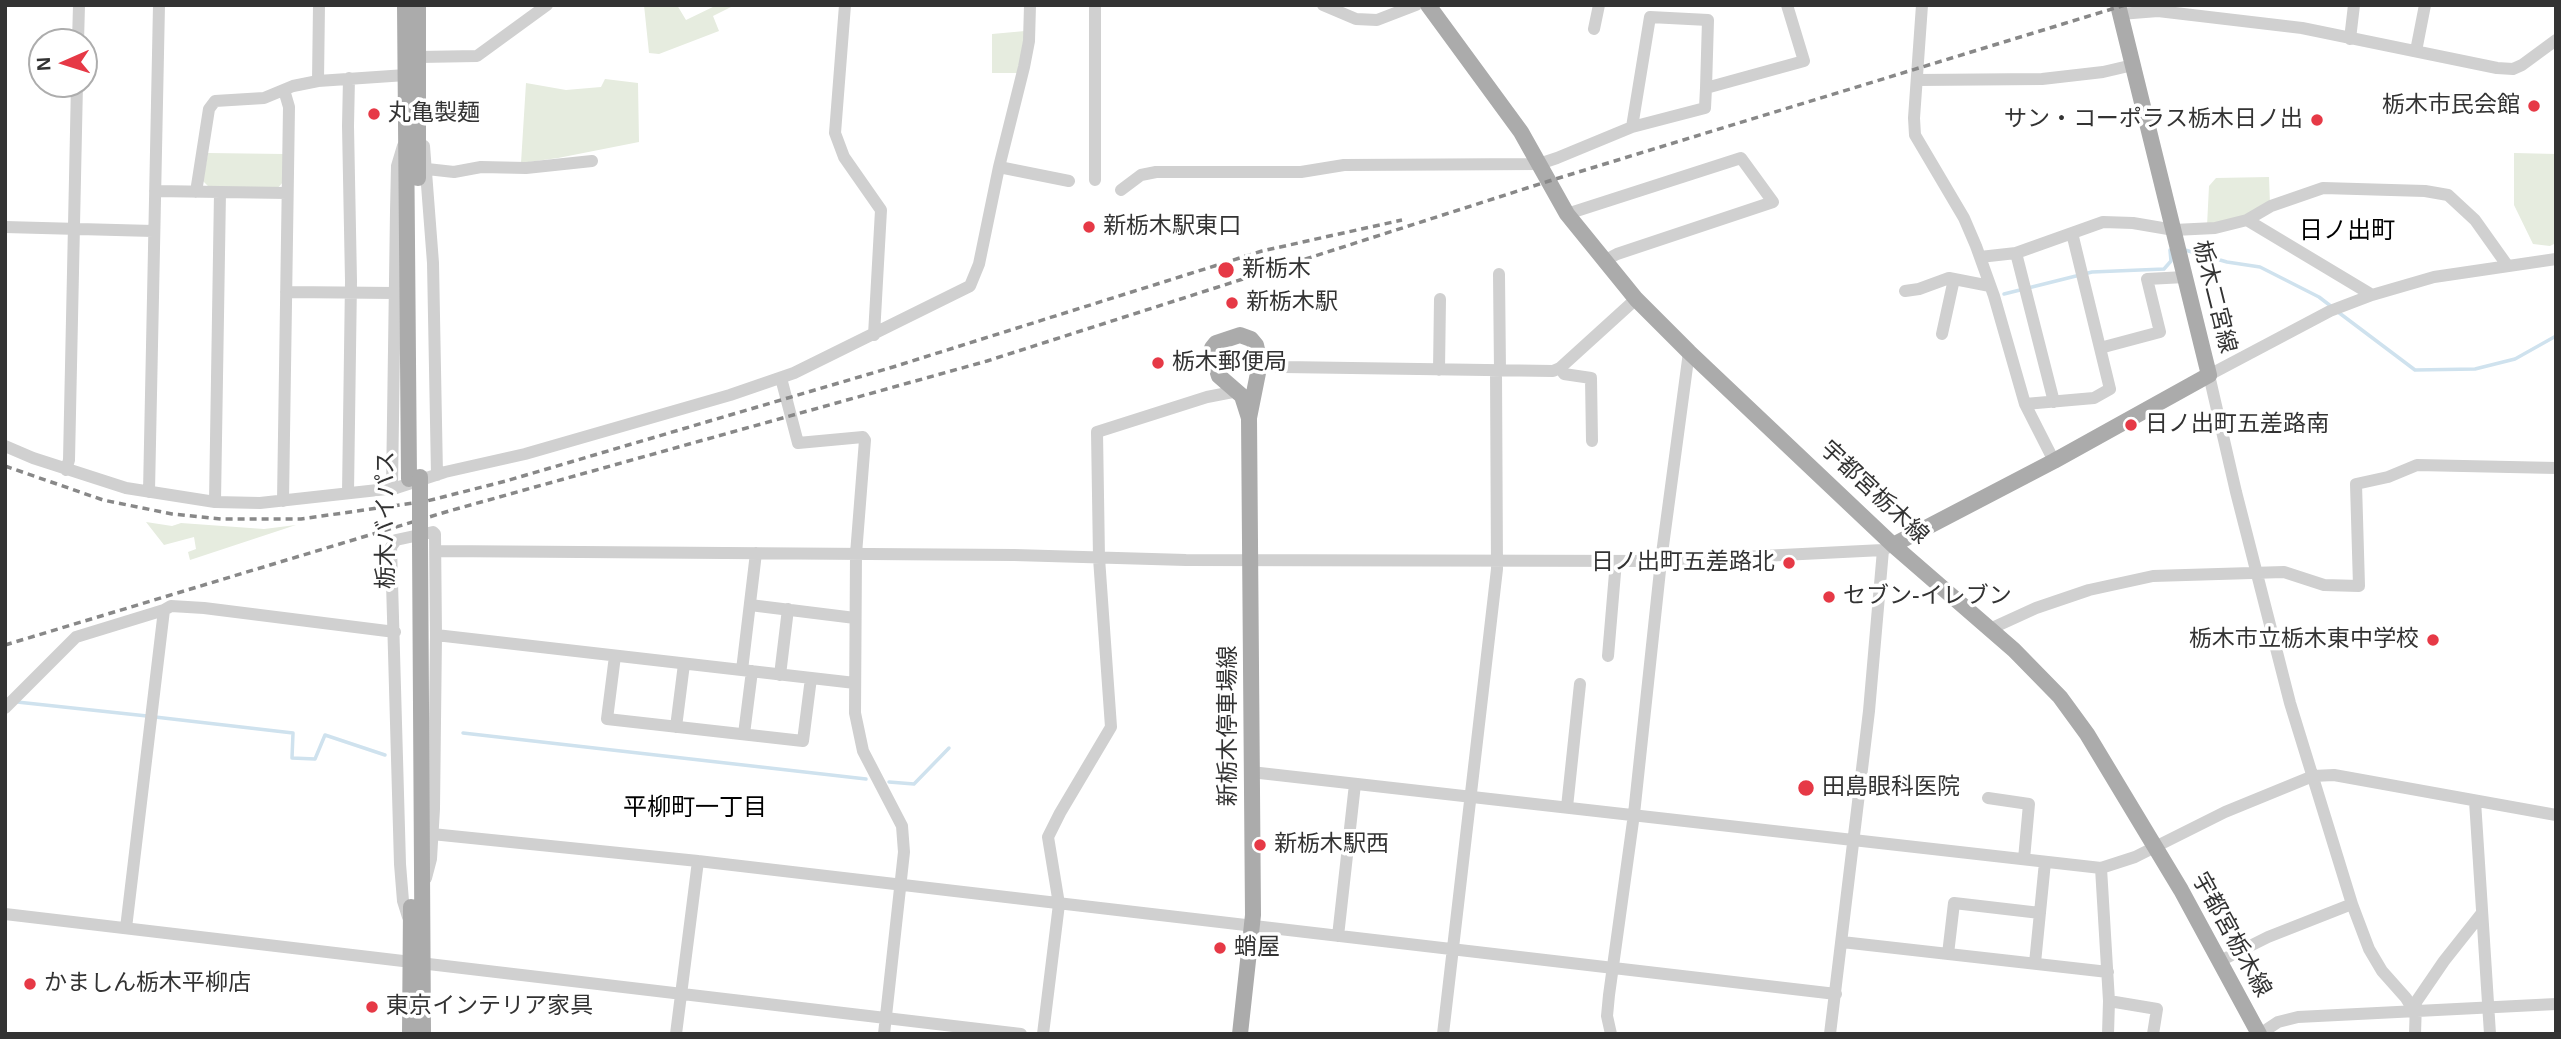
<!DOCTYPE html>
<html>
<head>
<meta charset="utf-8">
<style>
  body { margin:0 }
  #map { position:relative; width:2561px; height:1039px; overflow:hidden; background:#fff; font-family:Helvetica,sans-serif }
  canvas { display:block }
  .frame { position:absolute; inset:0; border:7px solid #333; pointer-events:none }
  .north { position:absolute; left:28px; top:28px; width:70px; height:70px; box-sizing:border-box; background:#fff; border:2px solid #adadad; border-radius:50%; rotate:267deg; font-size:19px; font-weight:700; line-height:28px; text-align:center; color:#333 }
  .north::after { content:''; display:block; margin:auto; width:24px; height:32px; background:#e63946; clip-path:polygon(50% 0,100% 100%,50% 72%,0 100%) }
</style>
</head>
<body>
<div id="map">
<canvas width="2561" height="1039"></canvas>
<div class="frame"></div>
<div class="north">N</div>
</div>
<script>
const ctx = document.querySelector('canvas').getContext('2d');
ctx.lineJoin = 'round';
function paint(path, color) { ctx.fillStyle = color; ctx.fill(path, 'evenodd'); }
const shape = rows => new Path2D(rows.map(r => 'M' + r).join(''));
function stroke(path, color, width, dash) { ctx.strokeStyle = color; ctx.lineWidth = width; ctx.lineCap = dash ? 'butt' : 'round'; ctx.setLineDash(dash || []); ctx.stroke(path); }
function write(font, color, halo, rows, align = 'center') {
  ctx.font = font + ' Helvetica,"Noto Sans JP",sans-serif'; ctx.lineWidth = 7; ctx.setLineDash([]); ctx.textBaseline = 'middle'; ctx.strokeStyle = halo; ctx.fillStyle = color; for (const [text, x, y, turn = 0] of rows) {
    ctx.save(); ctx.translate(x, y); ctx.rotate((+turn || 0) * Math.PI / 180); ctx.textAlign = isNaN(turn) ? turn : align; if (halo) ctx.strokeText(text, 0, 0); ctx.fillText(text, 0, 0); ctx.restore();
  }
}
paint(shape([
  [644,5,677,5,686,20,717,5,729,5,731,7,713,16,719,31,659,54,649,53],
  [1025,31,1018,73,992,73,992,34],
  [605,79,638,83,639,142,558,158,521,163,526,83,566,90,601,87],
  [208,153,284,154,283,182,277,189,209,187,203,181],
  [2514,153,2556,154,2556,243,2550,246,2533,244,2514,205],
  [2269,177,2270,204,2245,218,2207,226,2209,186,2216,178],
  [146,522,172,526,181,523,264,529,296,525,190,560,188,552,196,549,194,537,164,545]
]), '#e6ecdf');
stroke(shape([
  [2185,250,2227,262,2260,267,2319,297,2332,307],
  [2004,294,2092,272,2164,269,2171,261,2170,250,2173,250],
  [2338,312,2415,370,2475,369,2515,359,2556,336],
  [17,702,147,716],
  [155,717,293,733,292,758,315,759,325,735,385,755],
  [463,733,866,779],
  [889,782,914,784,949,748]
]), '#cfe2ee', 3.5);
stroke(shape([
  [845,5,835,133,844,157,881,210,874,335],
  [1095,5,1095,180],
  [1323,5,1356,19,1377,20,1416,5],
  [1922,5,1914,118,1915,135,1964,218,1976,246,1994,296,2025,404,2054,461],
  [2120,14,2158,11,2302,28,2497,68,2513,69,2522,65,2556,40],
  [1594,29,1599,5],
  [2350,39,2354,5],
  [78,42,79,5],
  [2416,51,2425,5],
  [419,57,477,56,547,5],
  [1917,80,2042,79,2103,72,2133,65],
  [318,81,319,5],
  [1632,127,1705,108,1706,88,1804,61,1787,5],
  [424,146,433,263,437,475],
  [999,167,1069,181],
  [427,169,454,172,481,167,526,168,592,161],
  [1121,190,1141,175,1156,172,1301,172,1344,165,1539,164,1557,158,1632,127,1650,17,1708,20,1706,88],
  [155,191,287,193],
  [196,192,209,109,215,101,264,98,293,86,318,81,406,75],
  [1567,214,1741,158,1773,202,1617,254,1604,261],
  [2247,220,2372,295],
  [5,227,153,231],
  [2016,253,2054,402],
  [1980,257,2016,253,2103,222,2133,223,2174,230,2215,228,2247,220,2271,206,2323,188,2425,191,2448,195,2475,220,2507,265],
  [1499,274,1500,371],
  [1905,291,1919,289,1949,278,1990,286],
  [286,292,395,293],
  [1942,334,1954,279],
  [2100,348,2160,332,2147,279,2185,277],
  [1259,357,1274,366,1284,367,1553,371,1560,368,1636,299],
  [1560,368,1564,374,1591,378,1592,441],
  [1439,370,1440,299],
  [781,378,798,443,863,437,865,440,856,554,855,713,863,751,902,826,904,852,884,1034],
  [2025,404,2094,398,2110,389,2072,233],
  [5,446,33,458,126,488,215,502,260,503,396,488,445,472,525,454,730,395,794,373,970,286,979,264,999,167,1024,67,1029,41,1030,5],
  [66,470,69,460,77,84],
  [392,488,396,211,397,166,403,146],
  [149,492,159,5],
  [348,493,351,281,348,126,349,78],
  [283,501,289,107,284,90],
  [215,502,220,192],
  [436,551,1014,555,1186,560,1661,561,1883,550,1893,545],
  [750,605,855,618],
  [1990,629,2036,608,2089,590,2153,576,2284,572,2324,585,2359,586,2356,484,2388,477,2417,465,2556,468],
  [436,635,855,683],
  [615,656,607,719,803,741,811,678],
  [1608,656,1616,561],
  [742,670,756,553],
  [780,675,788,609],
  [5,708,76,637,164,610],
  [676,727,684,664],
  [744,734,752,671],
  [1251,772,2101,868,2135,857,2225,812,2313,776,2334,775,2556,815],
  [1988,798,2029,804,2024,859],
  [2475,801,2490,1034],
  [1567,807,1580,684],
  [422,833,698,861,1836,994],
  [2101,868,2109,1001,2108,1034],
  [5,914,1021,1034],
  [408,917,403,901,400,864,391,547,396,540,433,532,435,534,436,635,434,809,431,859,426,878],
  [126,928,164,610,171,606,204,608,395,632],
  [1338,936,1355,784],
  [1842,942,2108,972],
  [1948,954,1954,903,2040,913],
  [2220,961,2268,937,2352,904],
  [2035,963,2045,862],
  [2109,1001,2157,1009,2153,1034],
  [2414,1011,2406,998,2382,971,2369,949,2352,904,2290,703,2236,492,2209,375,2330,311,2372,295,2434,277,2556,259],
  [676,1034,698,861],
  [1043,1034,1059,904,1048,837,1060,813,1111,727,1099,558,1097,432,1207,397,1238,391],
  [1443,1034,1497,569,1496,371],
  [1611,1034,1607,1016,1609,995,1634,814,1661,561,1689,352],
  [1830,1034,1869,711,1883,550],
  [2260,1034,2278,1022,2298,1017,2556,1004],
  [2415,1034,2416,1002,2444,961,2482,913]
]), '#d0d0d0', 12);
stroke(shape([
  [405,5,409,479],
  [418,5,418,178],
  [1428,5,1521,132,1567,214,1636,299,1689,352,1893,545,2014,650,2060,697,2087,734,2181,890,2259,1034],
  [420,542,423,1034],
  [1893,545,2054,461,2209,375,2118,5],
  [410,1034,411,907],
  [1240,1034,1253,915,1249,418,1260,363,1256,345,1251,339,1240,335,1216,343,1212,348,1213,357,1219,376,1242,396,1249,418]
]), '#ababab', 16);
stroke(shape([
  [5,466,103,500,172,514,221,519,301,519,427,501,506,481,893,367,1262,251,1402,220],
  [5,645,449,511,987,361,1549,181,2125,5]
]), '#888', 3.5, [7, 5]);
stroke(shape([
  [420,477,420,542]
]), '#ababab', 16);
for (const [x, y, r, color] of [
  [2534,106,7,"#e63946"],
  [374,114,7,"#e63946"],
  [2317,120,7,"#e63946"],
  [1089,227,7,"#e63946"],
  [1226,270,9,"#e63946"],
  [1232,303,7,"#e63946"],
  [1158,363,7,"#e63946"],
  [2131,425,7,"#e63946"],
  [1789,563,7,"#e63946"],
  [1829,597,7,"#e63946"],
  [2433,640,7,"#e63946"],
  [1806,788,9,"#e63946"],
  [1260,845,7,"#e63946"],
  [1220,948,7,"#e63946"],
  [30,984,7,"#e63946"],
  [372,1007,7,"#e63946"]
]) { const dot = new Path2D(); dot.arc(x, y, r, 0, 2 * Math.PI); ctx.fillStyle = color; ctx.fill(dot); stroke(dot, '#fff', 2.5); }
write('23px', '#333', '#fff', [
  ["栃木市民会館",2520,106,"right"],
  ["丸亀製麺",388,114],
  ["サン・コーポラス栃木日ノ出",2303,120,"right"],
  ["新栃木駅東口",1103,227],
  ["新栃木",1242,270],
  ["新栃木駅",1246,303],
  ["栃木郵便局",1172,363],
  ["日ノ出町五差路南",2145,425],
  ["日ノ出町五差路北",1775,563,"right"],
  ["セブン-イレブン",1843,597],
  ["栃木市立栃木東中学校",2419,640,"right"],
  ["田島眼科医院",1822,788],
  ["新栃木駅西",1274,845],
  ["蛸屋",1234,948],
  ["かましん栃木平柳店",44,984],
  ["東京インテリア家具",386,1007]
], 'left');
write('23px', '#333', '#fff', [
  ["栃木二宮線",2214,297,76],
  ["宇都宮栃木線",1874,493,43],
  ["栃木バイパス",387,520,-90],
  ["新栃木停車場線",1229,726,-90],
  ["宇都宮栃木線",2231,935,61]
]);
write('24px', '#000', '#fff', [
  ["日ノ出町",2347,231],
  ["平柳町一丁目",695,808]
]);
</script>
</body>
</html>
